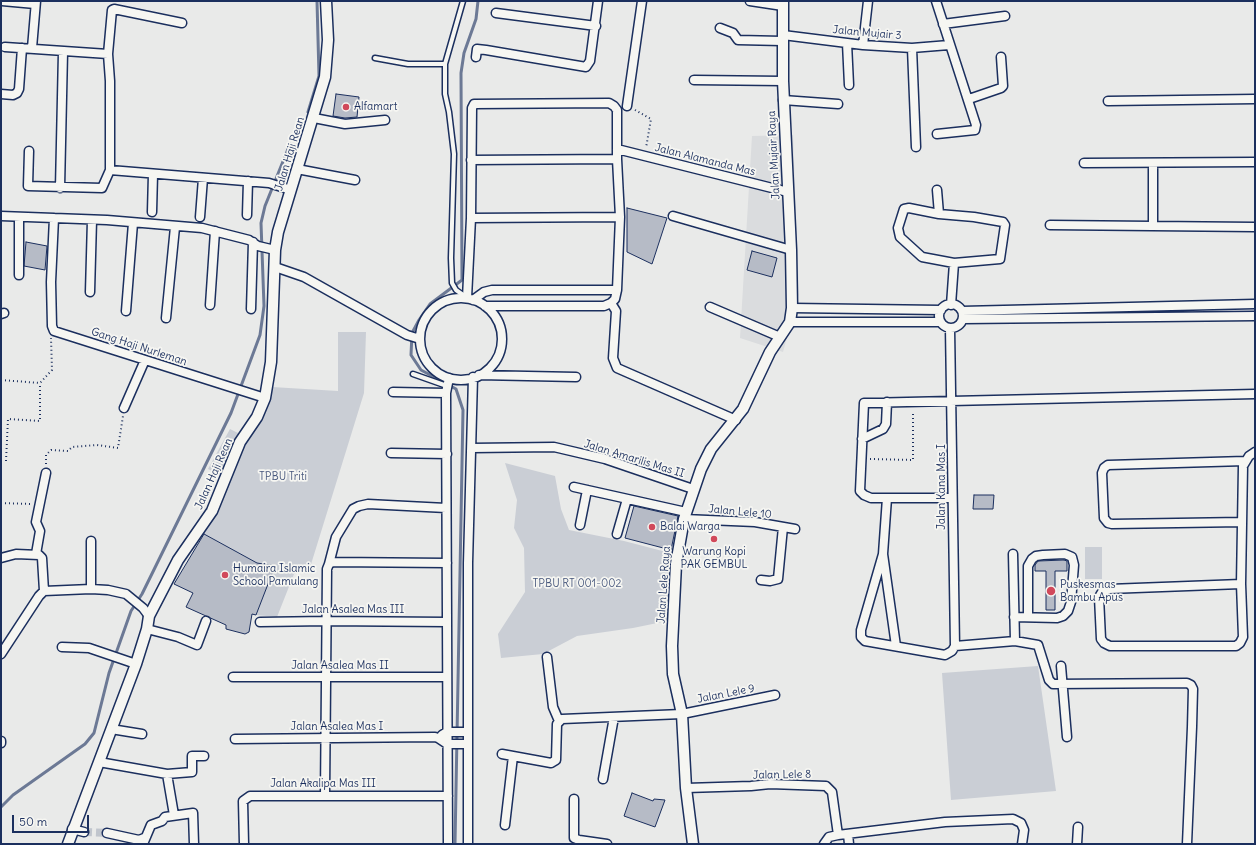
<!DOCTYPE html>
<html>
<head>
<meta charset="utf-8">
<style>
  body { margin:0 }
  #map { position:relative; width:1256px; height:845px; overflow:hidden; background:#e9eae9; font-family:Delius,sans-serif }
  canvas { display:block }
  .frame { position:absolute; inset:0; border:2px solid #1b2f5e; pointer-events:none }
  .scale { position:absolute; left:12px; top:815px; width:77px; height:18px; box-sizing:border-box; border:2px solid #1b2f5e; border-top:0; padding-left:5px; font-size:12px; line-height:14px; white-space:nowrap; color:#1b2f5e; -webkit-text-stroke:3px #f6f6f2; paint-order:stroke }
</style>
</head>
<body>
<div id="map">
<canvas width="1256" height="845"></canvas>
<div class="frame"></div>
<div class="scale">50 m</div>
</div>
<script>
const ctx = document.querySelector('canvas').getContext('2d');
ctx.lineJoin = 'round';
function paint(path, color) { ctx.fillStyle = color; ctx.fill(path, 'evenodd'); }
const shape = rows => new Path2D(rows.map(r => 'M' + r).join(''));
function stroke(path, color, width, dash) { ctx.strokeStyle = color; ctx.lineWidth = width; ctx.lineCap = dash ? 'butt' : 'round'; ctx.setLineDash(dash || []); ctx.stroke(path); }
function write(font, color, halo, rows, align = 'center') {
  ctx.font = font + ' Delius,sans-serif'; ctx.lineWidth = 3.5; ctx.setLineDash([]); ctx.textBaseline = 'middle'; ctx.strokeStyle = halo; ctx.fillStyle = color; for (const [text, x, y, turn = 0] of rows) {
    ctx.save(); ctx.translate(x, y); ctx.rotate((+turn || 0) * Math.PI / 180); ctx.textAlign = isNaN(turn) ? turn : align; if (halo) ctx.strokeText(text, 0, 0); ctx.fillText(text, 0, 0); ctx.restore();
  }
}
paint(shape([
  [793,135,799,295,783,352,740,338,752,136]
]), '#dadcde');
paint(shape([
  [338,332,366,332,364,393,308,574,299,572,294,574,277,617,256,615,274,566,257,563,204,534,231,480,208,469,230,429,248,438,265,410,272,387,338,391],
  [505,463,555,476,561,509,569,530,624,541,670,553,667,621,633,628,577,636,543,654,501,658,498,634,525,592,524,548,514,528,517,500],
  [1085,547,1102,547,1102,579,1085,579],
  [1038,666,1056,791,951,800,942,673]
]), '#caced5');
stroke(shape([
  [308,112,319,76,317,1],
  [1,807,13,795,85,744,94,733,109,673,131,611,142,594,231,413,260,335,264,306,261,223,265,206,290,144],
  [455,844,463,410,456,389,421,370,411,355,412,333,419,320,430,304,462,280,461,73,464,53,476,19,478,1]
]), '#6c7995', 3);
const building = shape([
  [336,94,359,97,357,117,345,118,333,116,336,94],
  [627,208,667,218,652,264,627,252,627,208],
  [26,242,47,246,45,270,24,266,26,242],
  [752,251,777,258,772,277,747,270,752,251],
  [974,495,994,495,993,509,973,509,974,495],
  [634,506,678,516,671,550,625,538,634,506],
  [204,534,257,563,275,566,256,615,252,614,249,632,245,634,226,629,226,625,186,607,193,593,174,584,204,534],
  [1064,560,1067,561,1067,571,1055,571,1055,610,1046,610,1046,571,1035,571,1035,565,1038,561,1064,560],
  [632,793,653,801,654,799,665,800,655,827,624,816,632,793]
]);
paint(building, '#b6bbc6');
stroke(building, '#1b2f5e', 1);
stroke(shape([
  [84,832,107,833]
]), '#c0c5cd', 8, [8, 4]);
const service = shape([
  [463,1,445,64,445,94,449,112,454,154,451,258,452,283,456,290,466,297],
  [375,58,408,64,445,64],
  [413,374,447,386]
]);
const minor = shape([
  [2,1,35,4],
  [750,1,783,6],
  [936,1,976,125,975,130,937,134],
  [496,13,596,26],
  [943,24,1005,16],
  [720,28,733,33,738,40,782,41],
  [783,35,863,45,912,48,949,45],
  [847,43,849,85],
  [863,45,868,1],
  [5,47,108,54],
  [32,48,36,1],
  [912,48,916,147],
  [476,57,477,49,486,50,586,67,590,61,598,1],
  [694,80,783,81],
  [1,94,13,95,17,93,19,89,22,48],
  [969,99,1001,88,1003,86,1001,57],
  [783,100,838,104],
  [1108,101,1255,99],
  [627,106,642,1],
  [314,118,345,124,385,120],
  [617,149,788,192],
  [29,151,28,186,102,188,110,170,110,81,108,54,112,10,114,9,182,23],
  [471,160,617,159],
  [1084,163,1255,162],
  [1153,164,1153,225],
  [297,169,355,180],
  [110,170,269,183,291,190],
  [60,188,63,52],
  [937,190,939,214,974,217,1003,222,1005,225,1000,259,954,263,951,305],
  [152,212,153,174],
  [939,214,909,208,904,209,898,228,900,237,922,257,954,263],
  [247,215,248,181],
  [1,216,107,220,202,228,249,240,258,246,275,250],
  [673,216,791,250],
  [19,217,19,275],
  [200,217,203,178],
  [54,218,51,282,52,326,54,331,265,398],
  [471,218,620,217],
  [1050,225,1255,227],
  [275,267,304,277,407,335,420,339],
  [90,292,92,220],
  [467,298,471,218,472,108,474,104,609,103,614,106,617,110,617,159,620,217,617,290,615,299,611,303,604,306,485,306],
  '420 339a41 41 0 1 1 82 0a41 41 0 1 1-82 0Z',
  [473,300,484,292,492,290,617,290],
  [611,303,616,311,613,358,617,368,736,420],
  '939 316a12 12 0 1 1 24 0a12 12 0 1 1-24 0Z',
  [210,305,215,231],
  [710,307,780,337],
  [792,308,941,310],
  [251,309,253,242],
  [126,311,133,223],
  [962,311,1255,304],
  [1,314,4,313],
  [166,318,175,227],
  [963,319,1255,316],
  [790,322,940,322],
  [950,328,955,646],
  [479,375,576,377],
  [393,392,446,393],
  [124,408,145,360],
  [862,439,883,429,886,424,887,402],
  [472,448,554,447,605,459,693,489],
  [391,453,447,454],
  [574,487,686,512],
  [887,498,883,554,896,646],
  [952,498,871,498,864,495,860,491,864,403,1255,394],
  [684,519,755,522,795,529],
  [1242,522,1112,524,1108,523,1104,518,1102,473,1104,468,1108,465,1245,461],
  [580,525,587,490],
  [617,534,627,499],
  [91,541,91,589],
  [36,554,40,531,36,522,46,473],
  [883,554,861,630,861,637,865,641,945,655,952,651,955,646],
  [1013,554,1015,641],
  [1,558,16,554,39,555,42,558,44,591],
  [329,564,336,537,353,509,359,506,368,504,446,508],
  [761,580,770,581,778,579,783,527],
  [1241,584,1109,589,1102,592,1099,597,1101,639,1104,643,1110,646,1236,646,1240,643,1243,637,1241,584,1243,466,1249,456,1255,452],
  [1014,617,1057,618,1063,616,1068,611,1071,602,1074,565,1072,557,1065,554,1043,555,1036,556,1032,559,1028,566,1028,616],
  [260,622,326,621,447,622],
  [147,629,178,637,197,645,206,621],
  [955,646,1015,641,1038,645,1049,680,1053,684,1187,683,1191,685,1193,689,1192,727,1187,844],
  [62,647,89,648,136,664],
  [1,654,39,596,44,591,91,589,108,590,126,594,143,608,149,616],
  [547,657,553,707,559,721],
  [1061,666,1067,737],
  [233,677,447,677],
  [111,729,142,734],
  [442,735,447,732,467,732],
  [235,739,435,737,438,738,447,744,467,744],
  [1,741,1,743],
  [502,754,551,763,556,760,557,724,562,719,682,714,775,695],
  [99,762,167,774,192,772,192,756,204,756],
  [167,774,174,815],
  [603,779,614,717],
  [686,788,751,786,770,784,826,786,832,792,838,835],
  [325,795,327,569,329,564,333,562,447,563],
  [574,799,574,838,579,840,607,844],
  [505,825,513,756],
  [72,829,84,832],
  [107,833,139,840,144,838],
  [848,834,849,844],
  [143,844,151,825,162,821,165,817,193,813,194,844],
  [244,844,243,801,250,796,448,796],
  [448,844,446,393,449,378],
  [468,844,468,563,473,377],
  [824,844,829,837,838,835,945,822,1013,819,1021,823,1024,830,1022,844],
  [1077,844,1078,827]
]);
const tertiary = shape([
  [68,844,136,664,147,629,149,616,178,560,212,511,240,442,257,417,265,398,271,362,275,250,278,232,325,77,328,40,326,1],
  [693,844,686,788,682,714,673,674,672,646,676,564,684,519,701,469,711,449,743,409,770,352,790,322,792,308,791,250,783,81,783,1]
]);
stroke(service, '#1b2f5e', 7);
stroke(minor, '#1b2f5e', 11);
stroke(tertiary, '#1b2f5e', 13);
stroke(shape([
  [635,110,651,119,646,148],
  [1,380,40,383,52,370,51,338],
  [870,459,913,460,913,411],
  [6,461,8,419,40,421,40,383],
  [46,464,46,455,51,450,68,451,72,447,97,445,118,448,123,416],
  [1,503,30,504]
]), '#1b2f5e', 2, [1, 3]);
stroke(service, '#f6f6f2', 4);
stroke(minor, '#f6f6f2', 8);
stroke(tertiary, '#f6f6f2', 10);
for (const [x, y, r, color] of [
  [346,107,4,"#d1495b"],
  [652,527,4,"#d1495b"],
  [714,539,4,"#d1495b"],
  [225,575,4,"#d1495b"],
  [1051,591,5,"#d1495b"]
]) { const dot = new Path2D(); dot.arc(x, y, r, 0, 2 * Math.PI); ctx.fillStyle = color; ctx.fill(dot); stroke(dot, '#f6f6f2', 1.5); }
write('11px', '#1b2f5e', '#f6f6f2', [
  ["Jalan Mujair 3",867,33,5],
  ["Jalan Haji Rean",290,154,-73],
  ["Jalan Mujair Raya",774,155,-93],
  ["Jalan Alamanda Mas",705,160,14],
  ["Gang Haji Nurleman",139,347,18],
  ["Jalan Amarilis Mas II",634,459,17],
  ["Jalan Haji Rean",214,474,-66],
  ["Jalan Kana Mas I",942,487,-90],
  ["Jalan Lele 10",740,512,5],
  ["Jalan Lele Raya",664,585,-86],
  ["Jalan Asalea Mas III",353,610],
  ["Jalan Asalea Mas II",340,666],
  ["Jalan Lele 9",726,694,-11],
  ["Jalan Asalea Mas I",337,727],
  ["Jalan Lele 8",782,775,-1],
  ["Jalan Akalipa Mas III",323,784]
]);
write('11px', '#1b2f5e', '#f6f6f2', [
  ["Alfamart",354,107],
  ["Balai Warga",660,527],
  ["Warung Kopi",714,552,"center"],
  ["PAK GEMBUL",714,565,"center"],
  ["Humaira Islamic",233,569],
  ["School Pamulang",233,582],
  ["Puskesmas",1060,585],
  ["Bambu Apus",1060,598]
], 'left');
write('11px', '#47577c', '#f6f6f2', [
  ["TPBU Triti",283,477],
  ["TPBU RT 001-002",577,584]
]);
</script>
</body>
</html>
